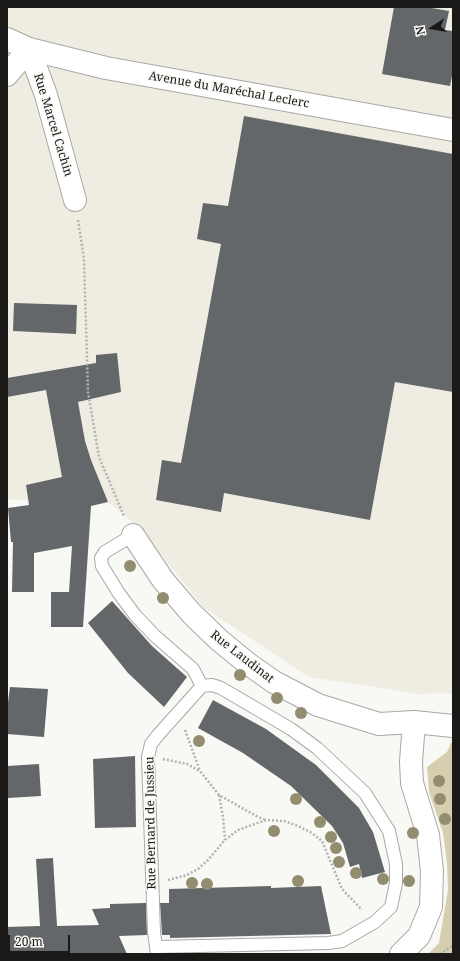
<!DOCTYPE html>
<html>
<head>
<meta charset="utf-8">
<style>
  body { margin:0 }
  #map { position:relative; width:460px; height:961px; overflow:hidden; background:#f8f8f4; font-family:"Noto Serif",serif }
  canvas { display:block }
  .frame { position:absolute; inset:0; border:8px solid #1a1918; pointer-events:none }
  .north { position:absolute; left:412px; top:8px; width:40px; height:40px; -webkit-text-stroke:3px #f8f8f4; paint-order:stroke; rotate:258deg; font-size:11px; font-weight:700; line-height:16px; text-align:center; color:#1a1918 }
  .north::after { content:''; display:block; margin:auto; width:14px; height:18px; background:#1a1918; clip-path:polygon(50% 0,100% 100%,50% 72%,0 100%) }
  .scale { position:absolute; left:8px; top:935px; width:62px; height:18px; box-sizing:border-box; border:2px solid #1a1918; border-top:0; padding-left:5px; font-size:12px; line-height:14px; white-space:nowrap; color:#1a1918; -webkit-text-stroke:3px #f8f8f4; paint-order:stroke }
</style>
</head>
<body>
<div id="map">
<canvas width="460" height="961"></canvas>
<div class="frame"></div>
<div class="north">N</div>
<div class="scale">20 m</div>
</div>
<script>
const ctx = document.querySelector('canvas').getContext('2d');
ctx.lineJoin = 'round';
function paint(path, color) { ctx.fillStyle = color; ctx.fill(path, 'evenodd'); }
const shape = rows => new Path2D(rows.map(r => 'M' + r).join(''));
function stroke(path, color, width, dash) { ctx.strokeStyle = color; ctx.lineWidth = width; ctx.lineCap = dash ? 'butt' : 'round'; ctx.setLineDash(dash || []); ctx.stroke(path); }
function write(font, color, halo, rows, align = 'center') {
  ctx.font = font + ' "Noto Serif",serif'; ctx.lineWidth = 3; ctx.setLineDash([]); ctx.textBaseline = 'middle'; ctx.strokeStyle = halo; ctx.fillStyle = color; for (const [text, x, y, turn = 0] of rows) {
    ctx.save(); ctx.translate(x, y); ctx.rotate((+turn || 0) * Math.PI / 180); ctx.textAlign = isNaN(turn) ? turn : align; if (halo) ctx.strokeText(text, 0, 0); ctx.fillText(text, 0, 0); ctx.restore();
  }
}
paint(shape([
  [7,7,453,7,453,693,419,694,309,677,203,607,140,528,108,502,91,506,10,499,7,500]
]), '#efece2');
paint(shape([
  [452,741,453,954,428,954,439,943,448,890,447,863,443,833,429,792,427,767,447,752]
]), '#d7ceaf');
paint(shape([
  [394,7,426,7,449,11,445,30,453,31,453,71,450,86,382,74],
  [244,116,453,154,453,392,395,382,370,520,224,493,221,512,156,500,162,460,181,463,221,244,197,239,203,203,228,206],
  [14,303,77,305,76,334,13,331],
  [117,353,121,392,78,402,85,441,91,460,108,502,91,506,83,627,51,627,51,592,69,592,72,546,34,553,34,592,12,592,13,542,11,542,8,508,29,505,26,485,62,477,46,390,7,397,7,378,96,363,96,355],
  [112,601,152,646,187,677,164,707,128,673,88,623],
  [10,687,48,689,44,737,7,734,7,710],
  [213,700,266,729,316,765,359,808,373,832,385,872,362,878,359,864,350,867,343,843,332,826,291,786,243,753,198,728],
  [135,756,136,827,95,828,93,759],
  [39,764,41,796,8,798,7,766],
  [53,858,57,926,99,925,92,909,110,908,110,904,146,903,147,935,119,936,127,954,7,954,7,927,40,926,36,859],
  [271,886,271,888,321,886,331,934,170,938,170,935,162,935,160,903,169,903,169,889]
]), '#646769');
const lane = shape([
  [133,535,105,552,101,558,102,566,118,592,135,615,155,636,193,669,202,686,212,685,221,688,291,729,317,748,365,793,389,831,396,864,396,883,391,907,375,922,342,941,328,943,157,947],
  [157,954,154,932,148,757,151,744,158,735,202,686]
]);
const street = shape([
  [7,75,29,49,46,95,75,200],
  [133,535,163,580,191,613,219,640,247,663,274,682,318,705,379,724,414,722,453,726],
  [401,954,419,936,431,907,432,871,428,835,412,783,411,762,414,722]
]);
const secondary = shape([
  [7,39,29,49,106,68,453,130]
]);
stroke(lane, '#a9a8a5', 14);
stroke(street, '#a9a8a5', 24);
stroke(secondary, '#a9a8a5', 24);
stroke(shape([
  [78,220,84,259,88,392,99,457,124,516],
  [185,730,200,771],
  [163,759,187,764,200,771,219,795,258,817,266,820],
  [219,795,223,817,225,840],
  [168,880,187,875,198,869,207,861,225,840,238,830,266,820,284,821,298,826,312,833,322,841,342,889,362,910],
  [440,954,453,945]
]), '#b2b2ae', 2.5, [2, 2]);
stroke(lane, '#fff', 12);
stroke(street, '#fff', 22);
stroke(secondary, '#fff', 22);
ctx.fillStyle = '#938d70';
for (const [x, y] of [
  [130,566],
  [163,598],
  [240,675],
  [277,698],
  [301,713],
  [199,741],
  [439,781],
  [296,799],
  [440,799],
  [445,819],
  [320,822],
  [274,831],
  [413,833],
  [331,837],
  [336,848],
  [339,862],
  [356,873],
  [383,879],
  [298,881],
  [409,881],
  [192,883],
  [207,884]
]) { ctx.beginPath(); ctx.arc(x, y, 6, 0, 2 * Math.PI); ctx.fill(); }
write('12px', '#1a1918', '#f8f8f4', [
  ["Avenue du Maréchal Leclerc",229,90,10],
  ["Rue Marcel Cachin",53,125,73],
  ["Rue Laudinat",242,657,38],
  ["Rue Bernard de Jussieu",151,823,-91]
]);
</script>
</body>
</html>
